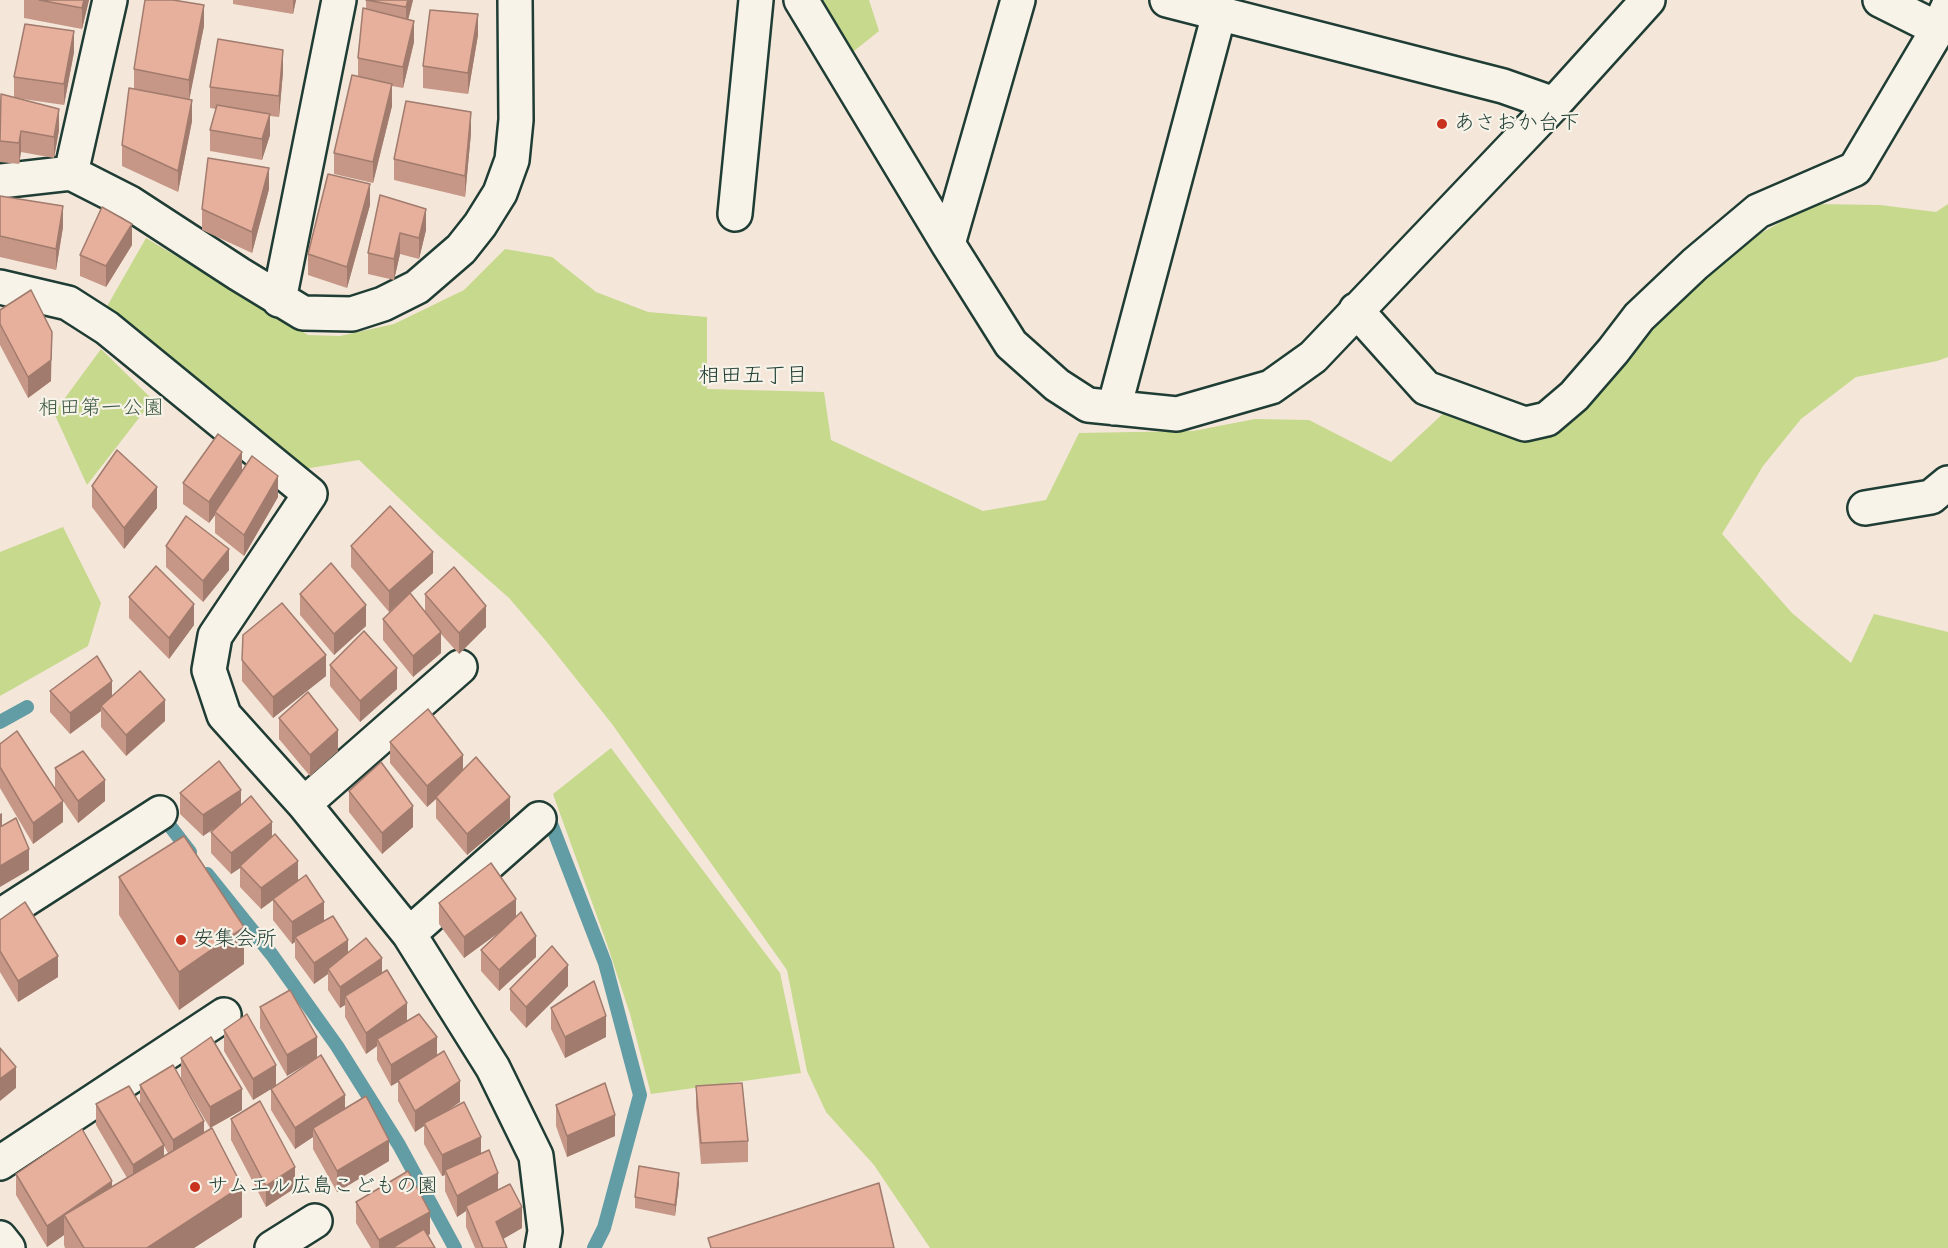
<!DOCTYPE html>
<html>
<head>
<meta charset="utf-8">
<style>
  body { margin:0 }
  canvas { display:block; background:#f4e6d9 }
</style>
</head>
<body>
<canvas width="1948" height="1248"></canvas>
<script>
const ctx = document.querySelector('canvas').getContext('2d');
ctx.lineJoin = 'round';
function paint(path, color) { ctx.fillStyle = color; ctx.fill(path, 'evenodd'); }
const shape = rows => new Path2D(rows.map(r => 'M' + r).join(''));
function stroke(path, color, width, dash) { ctx.strokeStyle = color; ctx.lineWidth = width; ctx.lineCap = dash ? 'butt' : 'round'; ctx.setLineDash(dash || []); ctx.stroke(path); }
function write(font, color, halo, rows, align = 'center') {
  ctx.font = font + ' Itim,"Klee One",sans-serif'; ctx.lineWidth = 4.5; ctx.setLineDash([]); ctx.textBaseline = 'middle'; ctx.strokeStyle = halo; ctx.fillStyle = color; for (const [text, x, y, turn = 0] of rows) {
    ctx.save(); ctx.translate(x, y); ctx.rotate((+turn || 0) * Math.PI / 180); ctx.textAlign = isNaN(turn) ? turn : align; if (halo) ctx.strokeText(text, 0, 0); ctx.fillText(text, 0, 0); ctx.restore();
  }
}
paint(shape([
  [819,0,869,0,879,31,849,55],
  [1813,204,1880,205,1936,212,1948,204,1948,357,1937,361,1856,377,1801,419,1763,466,1722,534,1792,613,1851,663,1874,614,1948,632,1948,1248,930,1248,874,1165,826,1112,807,1071,787,970,612,724,546,641,509,598,439,536,359,460,304,469,105,310,146,238,308,335,340,336,394,324,464,290,505,249,552,257,596,292,648,312,707,317,707,389,824,392,831,440,983,511,1046,500,1079,433,1193,431,1255,419,1309,420,1391,462,1447,410,1539,433,1643,332,1716,266,1756,236],
  [101,349,153,400,87,485,54,413],
  [63,527,101,603,88,646,0,696,0,552],
  [611,748,780,973,801,1073,651,1094,630,1014,607,944,553,794]
]), '#c6d98d');
stroke(shape([
  [0,722,27,707],
  [160,813,190,852],
  [552,826,605,963,640,1095,604,1228,594,1248],
  [207,874,272,955,337,1046,399,1145,455,1248]
]), '#629ca4', 14);
const minor = shape([
  [801,0,948,244,1011,344,1057,385,1088,405,1177,414,1271,387,1313,357,1554,104,1648,0],
  [1167,0,1503,86,1554,104],
  [1880,0,1938,29],
  [71,173,110,0],
  [0,181,71,173,130,203,239,274,303,313,352,314,383,304,417,287,461,249,480,225,500,193,512,160,516,120,515,0],
  [735,214,756,0],
  [948,244,1018,0],
  [0,287,68,303,107,328,310,494,215,636,209,670,224,715,304,804,409,934,493,1068,536,1156,545,1231,542,1248],
  [279,300,339,0],
  [1356,310,1426,388,1525,424,1547,419,1574,396,1613,351,1639,317,1695,264,1758,211,1855,169,1938,29,1948,7],
  [1114,408,1219,14],
  [1865,508,1931,497,1948,483],
  [304,804,460,667],
  [0,916,160,813],
  [409,934,539,819],
  [0,1163,224,1015],
  [0,1238,8,1248],
  [272,1248,315,1221]
]);
stroke(minor, '#1f3d34', 38);
stroke(minor, '#f7f3e8', 33);
paint(shape([
  [24,0,89,0,82,29,24,18],
  [233,0,296,0,293,14,233,4],
  [366,0,413,0,408,20,414,42,403,88,392,86,392,106,373,183,334,174,334,153,358,76,358,58,366,9],
  [204,26,189,99,192,121,178,192,122,166,122,145,134,89,134,69],
  [478,35,468,94,423,88,423,66],
  [74,52,64,105,16,98,59,130,54,158,21,152,19,164,0,162,0,101,14,97,14,77],
  [283,72,279,117,270,116,270,135,262,160,210,151,210,130,216,109,210,108,210,87],
  [471,133,465,197,394,180,394,159],
  [269,189,252,253,202,230,202,209],
  [380,195,426,230,419,259,400,254,394,280,368,274,368,253],
  [0,196,63,227,56,270,0,257],
  [370,205,347,288,308,275,308,254],
  [132,245,106,287,80,276,80,255],
  [0,310,51,381,28,398,0,345],
  [242,472,278,497,244,556,215,533,215,515,209,523,183,504,183,483],
  [92,486,157,508,124,549,92,507],
  [166,546,229,570,203,602,166,567],
  [351,546,433,573,389,612,351,567],
  [300,594,366,626,334,655,300,615],
  [425,594,486,627,459,654,441,634,441,653,413,677,383,640,383,619,425,612],
  [129,597,194,625,169,659,129,618],
  [242,660,326,676,273,718,242,681],
  [330,665,397,689,360,722,330,686],
  [50,691,112,696,165,721,126,756,101,727,101,711,70,734,50,712],
  [279,718,338,751,310,776,279,739],
  [390,742,463,770,510,819,467,855,436,818,436,799,427,807,390,763],
  [0,744,63,822,33,844,0,788],
  [55,768,105,801,78,823,55,789],
  [349,791,413,827,382,854,349,812],
  [180,793,241,805,272,836,324,921,348,952,382,973,407,1021,437,1056,460,1102,447,1110,481,1154,498,1190,522,1228,503,1239,507,1248,475,1248,466,1227,466,1211,457,1217,445,1191,445,1175,442,1176,424,1144,424,1126,415,1132,398,1101,398,1082,391,1086,377,1060,377,1046,366,1054,345,1017,345,1005,340,1008,328,990,328,974,314,984,295,958,295,942,292,944,273,920,273,900,261,909,240,887,240,868,231,874,211,853,211,832,218,825,203,836,180,814],
  [119,877,244,964,179,1010,119,915],
  [439,903,516,917,536,957,499,991,481,971,481,950,499,932,464,958,439,924],
  [0,920,58,977,18,1002,0,972],
  [568,986,526,1028,510,1010,510,989],
  [290,990,287,1076,260,1028,260,1007],
  [551,1008,606,1037,565,1058,551,1029],
  [224,1030,276,1086,345,1108,389,1161,337,1192,313,1149,313,1137,295,1149,271,1110,271,1089,253,1100,224,1051],
  [181,1058,242,1110,210,1128,184,1084,204,1132,242,1217,194,1248,65,1248,64,1245,64,1235,47,1247,16,1195,16,1174,112,1187,127,1178,96,1125,96,1104,140,1104,140,1085,181,1079],
  [164,1146,168,1153,164,1156],
  [696,1086,748,1141,748,1162,701,1164,696,1107],
  [556,1105,615,1136,567,1157,556,1126],
  [231,1119,295,1188,266,1207,231,1140],
  [679,1183,675,1216,635,1208,635,1197],
  [356,1202,430,1234,428,1235,435,1248,371,1248,356,1223]
]), '#c69786');
paint(shape([
  [84,0,89,0,82,29,82,8],
  [293,0,296,0,293,14],
  [408,0,413,0,406,28,406,7],
  [204,5,204,26,189,101,189,80],
  [478,14,478,35,468,94,468,73],
  [414,21,414,42,403,88,403,67],
  [74,31,74,52,64,105,64,84],
  [283,50,283,72,279,117,279,96],
  [392,84,392,106,373,183,373,162],
  [192,100,192,121,178,192,178,171],
  [59,109,59,130,54,158,54,137],
  [471,112,471,133,465,197,465,176],
  [270,114,270,135,262,160,262,139],
  [21,131,21,152,19,164,19,143],
  [269,168,269,189,252,253,252,232],
  [370,184,370,205,347,288,347,267],
  [63,206,63,227,56,270,56,249],
  [426,209,426,230,419,259,419,238],
  [132,224,132,245,106,287,106,266],
  [400,233,400,254,394,280,394,259],
  [52,332,51,381,28,398,28,377],
  [242,452,242,473,215,512,215,515,209,523,209,502],
  [278,476,278,497,244,556,244,535],
  [157,487,157,508,124,549,124,528],
  [229,549,229,570,203,602,203,581],
  [433,552,433,573,389,612,389,591],
  [194,604,194,625,169,659,169,638],
  [366,605,366,626,334,655,334,634],
  [486,606,486,627,459,654,459,633],
  [441,632,441,653,413,677,413,656],
  [326,655,326,676,273,718,273,697],
  [397,668,397,689,360,722,360,701],
  [112,681,112,702,101,706,101,711,70,734,70,713],
  [165,700,165,721,126,756,126,735],
  [338,730,338,751,310,776,310,755],
  [463,755,463,776,436,797,436,799,427,807,427,786],
  [105,780,105,801,78,823,78,801],
  [241,790,241,811,203,836,203,815],
  [510,797,510,819,467,855,467,834],
  [63,801,63,822,33,844,33,823],
  [413,806,413,827,382,854,382,833],
  [2,813,2,834,0,835,0,814],
  [272,822,272,843,240,866,240,868,231,874,231,853],
  [29,849,29,870,0,887,0,866],
  [298,861,298,882,261,909,261,888],
  [516,899,516,920,464,958,464,937],
  [324,902,324,923,295,937,295,942,292,944,292,922],
  [244,927,244,964,179,1010,179,972],
  [536,936,536,957,499,991,499,970],
  [348,940,348,961,328,969,328,974,314,984,314,963],
  [58,956,58,977,18,1002,18,981],
  [382,958,382,979,345,996,345,1005,340,1008,340,987],
  [568,965,568,986,526,1028,526,1007],
  [407,1003,407,1024,377,1039,377,1046,366,1054,366,1033],
  [606,1016,606,1037,565,1058,565,1037],
  [317,1037,317,1058,287,1076,287,1055],
  [437,1037,437,1058,398,1080,398,1082,391,1086,391,1065],
  [276,1065,276,1086,253,1100,253,1079],
  [16,1067,16,1088,0,1101,0,1079],
  [460,1081,460,1102,426,1125,424,1123,424,1126,415,1132,415,1111],
  [242,1089,242,1110,210,1128,210,1107],
  [345,1095,345,1116,313,1128,313,1137,295,1149,295,1128],
  [615,1115,615,1136,567,1157,567,1136],
  [204,1121,204,1143,173,1161,173,1140],
  [481,1137,481,1158,445,1170,445,1175,442,1176,442,1155],
  [389,1140,389,1161,337,1192,337,1171],
  [164,1145,164,1166,133,1186,133,1165],
  [295,1167,295,1188,266,1207,266,1186],
  [498,1173,498,1194,466,1206,466,1211,457,1217,457,1196],
  [679,1173,679,1183,675,1216,675,1205],
  [112,1181,112,1202,64,1215,64,1235,47,1247,47,1226],
  [242,1186,242,1217,194,1248,147,1248],
  [522,1207,522,1228,496,1243,496,1222],
  [430,1212,430,1234,403,1248,379,1248,379,1240]
]), '#a17b6d');
const building = shape([
  [39,0,84,0,82,8,39,0],
  [145,0,173,0,204,5,189,80,134,69,145,0],
  [366,0,408,0,406,7,366,0],
  [363,8,414,21,403,67,358,58,363,8],
  [430,10,478,14,468,73,423,66,430,10],
  [25,24,74,31,64,84,14,77,25,24],
  [218,39,283,50,279,96,210,87,218,39],
  [352,75,392,84,373,162,334,153,352,75],
  [129,88,192,100,178,171,122,145,129,88],
  [1,94,59,109,54,137,21,131,19,143,0,141,1,94],
  [406,101,471,112,465,176,394,159,406,101],
  [217,105,270,114,262,139,210,130,217,105],
  [208,158,269,168,252,232,202,209,208,158],
  [328,174,370,184,347,267,308,254,328,174],
  [380,195,426,209,419,238,400,233,394,259,368,253,380,195],
  [0,196,63,206,56,249,0,236,0,196],
  [102,207,132,224,106,266,80,255,102,207],
  [31,290,52,332,51,360,28,377,0,324,0,310,31,290],
  [218,434,242,452,209,502,183,483,218,434],
  [117,450,157,487,124,528,92,486,117,450],
  [252,456,278,476,244,535,215,512,252,456],
  [390,506,433,552,389,591,351,546,390,506],
  [186,516,229,549,203,581,166,546,186,516],
  [331,563,366,605,334,634,300,594,331,563],
  [156,566,194,604,169,638,129,597,156,566],
  [454,567,486,606,459,633,425,594,454,567],
  [410,593,441,632,413,656,383,619,410,593],
  [282,603,326,655,273,697,242,660,243,635,282,603],
  [364,631,397,668,360,701,330,665,364,631],
  [97,656,112,681,70,713,50,691,97,656],
  [140,671,165,700,126,735,101,706,140,671],
  [308,692,338,730,310,755,279,718,308,692],
  [428,709,463,755,427,786,390,742,428,709],
  [17,731,63,801,33,823,0,767,0,744,17,731],
  [83,751,105,780,78,801,55,768,83,751],
  [476,757,510,797,467,834,436,797,476,757],
  [219,761,241,790,203,815,180,793,219,761],
  [381,762,413,806,382,833,349,791,381,762],
  [251,796,272,822,231,853,211,832,251,796],
  [16,818,29,849,0,866,0,827,16,818],
  [275,834,298,861,261,888,240,866,275,834],
  [184,836,244,927,179,972,119,877,184,836],
  [491,863,516,899,464,937,439,903,491,863],
  [306,875,324,902,292,922,273,899,306,875],
  [25,902,58,956,18,981,0,951,0,920,25,902],
  [521,912,536,936,499,970,481,950,521,912],
  [333,916,348,940,314,963,295,937,333,916],
  [366,938,382,958,340,987,328,969,366,938],
  [552,946,568,965,526,1007,510,989,552,946],
  [387,970,407,1003,366,1033,345,996,387,970],
  [594,981,606,1016,565,1037,551,1008,594,981],
  [290,990,317,1037,287,1055,260,1007,290,990],
  [247,1014,276,1065,253,1079,224,1030,247,1014],
  [419,1014,437,1037,391,1065,377,1039,419,1014],
  [211,1037,242,1089,210,1107,181,1058,211,1037],
  [0,1048,16,1067,0,1079,0,1048],
  [444,1051,460,1081,415,1111,398,1080,444,1051],
  [321,1055,345,1095,295,1128,271,1089,321,1055],
  [173,1065,204,1121,173,1140,140,1085,173,1065],
  [605,1083,615,1115,567,1136,556,1105,605,1083],
  [742,1083,748,1141,701,1143,696,1086,742,1083],
  [129,1086,164,1145,133,1165,96,1104,129,1086],
  [366,1096,389,1140,337,1171,313,1128,366,1096],
  [260,1101,295,1167,266,1186,231,1119,260,1101],
  [464,1102,481,1137,442,1155,424,1123,464,1102],
  [212,1128,242,1186,147,1248,84,1248,64,1215,212,1128],
  [82,1129,112,1181,47,1226,16,1174,82,1129],
  [489,1150,498,1173,457,1196,445,1170,489,1150],
  [639,1166,679,1173,675,1205,635,1197,639,1166],
  [408,1171,430,1212,379,1240,356,1202,408,1171],
  [879,1183,894,1248,711,1248,708,1238,879,1183],
  [510,1184,522,1207,496,1222,507,1248,483,1248,466,1206,510,1184],
  [424,1229,435,1248,392,1248,424,1229]
]);
paint(building, '#e6b09c');
stroke(building, '#a17b6d', 1.5);
for (const [x, y, r, color] of [
  [1442,124,6,"#c8321e"],
  [181,940,6,"#c8321e"],
  [195,1187,6,"#c8321e"]
]) { const dot = new Path2D(); dot.arc(x, y, r, 0, 2 * Math.PI); ctx.fillStyle = color; ctx.fill(dot); stroke(dot, '#f7f3e8', 2); }
write('21px', '#1f3d34', '#f7f3e8', [
  ["あさおか台下",1454,124],
  ["安集会所",193,940],
  ["サムエル広島こどもの園",207,1187]
], 'left');
write('21px', '#405c46', '#f7f3e8', [
  ["相田第一公園",101,409]
]);
write('22px', '#1f3d34', '#f7f3e8', [
  ["相田五丁目",753,376]
]);
</script>
</body>
</html>
